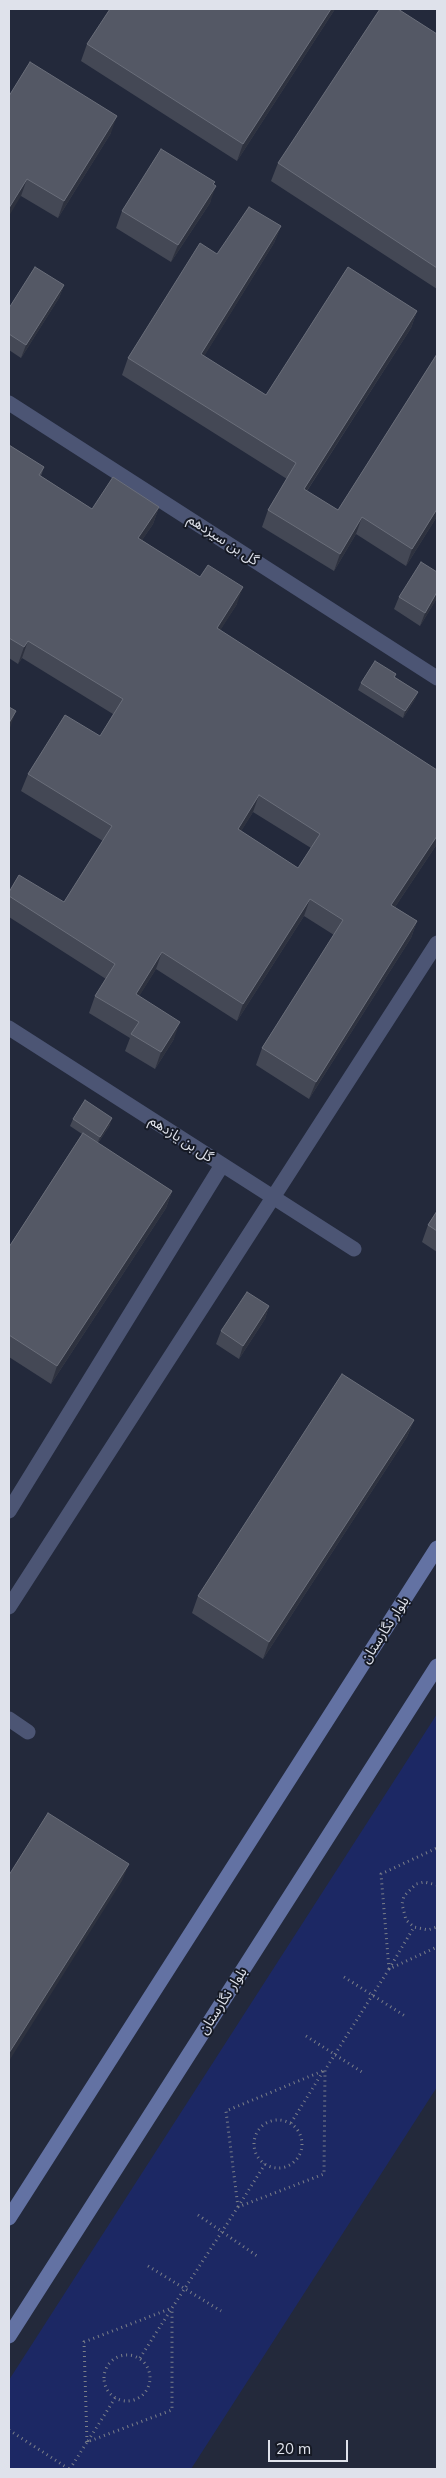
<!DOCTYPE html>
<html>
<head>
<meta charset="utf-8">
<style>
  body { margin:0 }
  #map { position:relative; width:446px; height:2478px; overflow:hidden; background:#1e222e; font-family:Mulish,sans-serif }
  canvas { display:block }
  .frame { position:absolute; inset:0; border:10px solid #dfe2eb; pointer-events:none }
  .scale { position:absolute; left:268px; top:2440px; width:80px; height:22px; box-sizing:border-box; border:2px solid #dfe2eb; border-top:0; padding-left:6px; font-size:15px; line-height:18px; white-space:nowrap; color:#dfe2eb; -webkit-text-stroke:4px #151924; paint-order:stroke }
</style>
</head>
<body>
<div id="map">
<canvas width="446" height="2478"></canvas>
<div class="frame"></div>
<div class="scale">20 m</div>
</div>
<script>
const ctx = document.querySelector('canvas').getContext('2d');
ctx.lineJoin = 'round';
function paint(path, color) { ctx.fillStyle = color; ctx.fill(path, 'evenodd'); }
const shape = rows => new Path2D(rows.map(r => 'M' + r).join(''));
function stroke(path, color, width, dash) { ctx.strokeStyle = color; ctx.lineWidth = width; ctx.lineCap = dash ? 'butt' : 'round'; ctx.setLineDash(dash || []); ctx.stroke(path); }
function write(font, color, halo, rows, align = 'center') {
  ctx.font = font + ' Mulish,"Noto Sans Arabic",sans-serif'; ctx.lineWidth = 4; ctx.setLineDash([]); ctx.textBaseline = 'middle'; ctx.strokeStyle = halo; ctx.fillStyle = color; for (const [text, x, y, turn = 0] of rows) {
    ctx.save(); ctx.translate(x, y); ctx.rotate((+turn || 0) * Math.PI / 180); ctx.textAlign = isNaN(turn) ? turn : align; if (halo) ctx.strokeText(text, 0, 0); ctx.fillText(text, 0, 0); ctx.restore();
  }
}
paint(shape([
  [9,9,437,9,437,2469,9,2469]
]), '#23293b');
paint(shape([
  [437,1714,437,2087,191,2469,9,2469,9,2380]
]), '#1c2864');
stroke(shape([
  [437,1885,424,1882,416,1884,404,1896,402,1904,406,1920,414,1927,428,1930,437,1927],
  [389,1969,381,1874,437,1848],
  [389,1969,414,1927],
  [344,1977,405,2016],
  [306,2036,362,2072],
  '254 2144a24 24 0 1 1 48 0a24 24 0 1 1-48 0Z',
  [291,2123,324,2070],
  [238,2207,226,2111,325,2070],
  [238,2207,265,2164],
  [198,2215,257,2256],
  [148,2266,221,2311],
  '104 2378a23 23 0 1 1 46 0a23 23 0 1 1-46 0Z',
  [140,2358,172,2308],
  [9,2430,69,2469],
  [88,2441,115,2398],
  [87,2442,84,2342,172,2308],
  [70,2469,87,2442,172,2410,172,2308,238,2207,324,2174,325,2070,389,1969,437,1947]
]), '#7b7f89', 3, [1, 4]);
stroke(shape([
  [9,403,437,678],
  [9,1028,354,1249],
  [9,1511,222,1165],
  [9,1607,437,943],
  [9,1719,28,1732]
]), '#4c5574', 15);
stroke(shape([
  [9,2218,437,1548],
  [9,2336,437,1666]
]), '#6372a3', 15);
paint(shape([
  [335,9,237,161,81,61,87,44],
  [437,34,437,289,271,181,278,163],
  [9,96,111,133,58,218,21,196],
  [214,185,210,203,171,262,116,228,122,211],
  [281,226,274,243,204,356,266,395,417,311,411,328,307,491,338,510,437,354,437,519,436,518,406,566,356,534,334,571,262,527,268,510,287,479,122,375,128,358,217,254],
  [64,285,59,298,21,358,9,350,9,308],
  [9,445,44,467,41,476,92,509,159,507,153,524,142,540,237,604,220,630,437,770,437,844,395,907,417,921,411,938,309,1099,256,1065,262,1048,334,935,304,916,237,1021,156,969,139,996,174,1039,155,1069,125,1051,130,1038,89,1013,95,996,106,979,9,917,9,892,64,902,103,841,21,791,28,774,100,736,113,714,22,658,18,664,9,658],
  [253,812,311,848,298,868,241,831],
  [437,572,437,598,420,626,394,609,399,597],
  [396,674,395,677,418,692,415,699,403,718,358,690,361,683],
  [73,1119,110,1125,98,1143,172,1191,166,1208,51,1384,9,1357,9,1247,82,1134,70,1126],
  [437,1211,437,1252,422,1242,428,1225],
  [269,1306,265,1319,239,1359,216,1344,221,1331],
  [414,1420,407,1437,263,1659,192,1613,198,1596]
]), '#444855');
paint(shape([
  [331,9,335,9,237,161,243,144],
  [117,116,111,133,58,218,64,201],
  [27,179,21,196,9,216,9,208],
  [215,182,210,194,216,186,210,203,171,262,178,245],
  [281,226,274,243,195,371,201,354],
  [64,285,59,298,21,358,26,345],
  [417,311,411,328,297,506,304,489],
  [159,507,153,524,132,555,138,538],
  [437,509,437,515,436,518,406,566,412,549],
  [362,517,356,534,334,571,340,554],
  [243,587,237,604,211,645,217,628],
  [437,592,437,598,420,626,425,613],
  [28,641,22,658,18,664,24,647],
  [418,692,415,699,403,718,405,711],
  [16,711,10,728,9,730,9,723],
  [259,795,253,812,232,846,238,829],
  [437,836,437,844,385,922,391,905],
  [310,899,304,916,237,1021,243,1004],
  [417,921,411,938,309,1099,316,1082],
  [162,952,156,969,130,1011,136,994],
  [180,1022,174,1039,155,1069,161,1052],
  [112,1118,110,1125,97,1144,100,1137],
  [172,1191,166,1208,51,1384,57,1366],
  [269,1306,265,1319,239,1359,243,1346],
  [414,1420,407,1437,263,1659,269,1642],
  [129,1864,122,1881,9,2061,9,2053]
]), '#2e323f');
const building = shape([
  [110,9,331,9,243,144,87,44,110,9],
  [380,9,398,9,437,34,437,268,278,163,380,9],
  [30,62,117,116,64,201,27,179,9,208,9,96,30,62],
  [161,149,215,182,213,184,216,186,178,245,122,211,161,149],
  [249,207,281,226,201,354,266,395,348,267,417,311,304,489,338,510,437,354,437,509,412,549,362,517,340,554,268,510,296,463,128,358,200,243,217,254,249,207],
  [35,267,64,285,26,345,9,334,9,308,35,267],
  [9,445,44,467,39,475,92,509,113,477,159,507,138,538,200,577,208,565,243,587,217,628,437,770,437,836,391,905,417,921,316,1082,262,1048,343,920,310,899,243,1004,162,952,136,994,180,1022,161,1052,131,1034,139,1022,95,996,115,964,9,896,9,892,19,875,64,902,112,826,28,774,65,715,100,736,123,699,28,641,24,647,9,638,9,445],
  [259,795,320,834,298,868,238,829,259,795],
  [421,562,437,572,437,592,425,613,399,597,421,562],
  [375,661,396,674,394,677,418,692,405,711,361,683,375,661],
  [9,707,16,711,9,723,9,707],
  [85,1100,112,1118,100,1137,73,1119,85,1100],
  [83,1133,172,1191,57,1366,9,1335,9,1247,83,1133],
  [437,1211,437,1231,428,1225,437,1211],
  [247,1292,269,1306,243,1346,221,1331,247,1292],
  [342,1374,414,1420,269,1642,198,1596,342,1374],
  [48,1813,129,1864,9,2053,9,1875,48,1813]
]);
paint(building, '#545865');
stroke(building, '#6a6e7a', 1);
write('14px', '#dfe2eb', '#151924', [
  ["گل بن سیزدهم",223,540,33],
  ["گل بن یازدهم",181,1139,33],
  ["بلوار نگارستان",385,1630,-57],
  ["بلوار نگارستان",223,2001,-57]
]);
</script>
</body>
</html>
